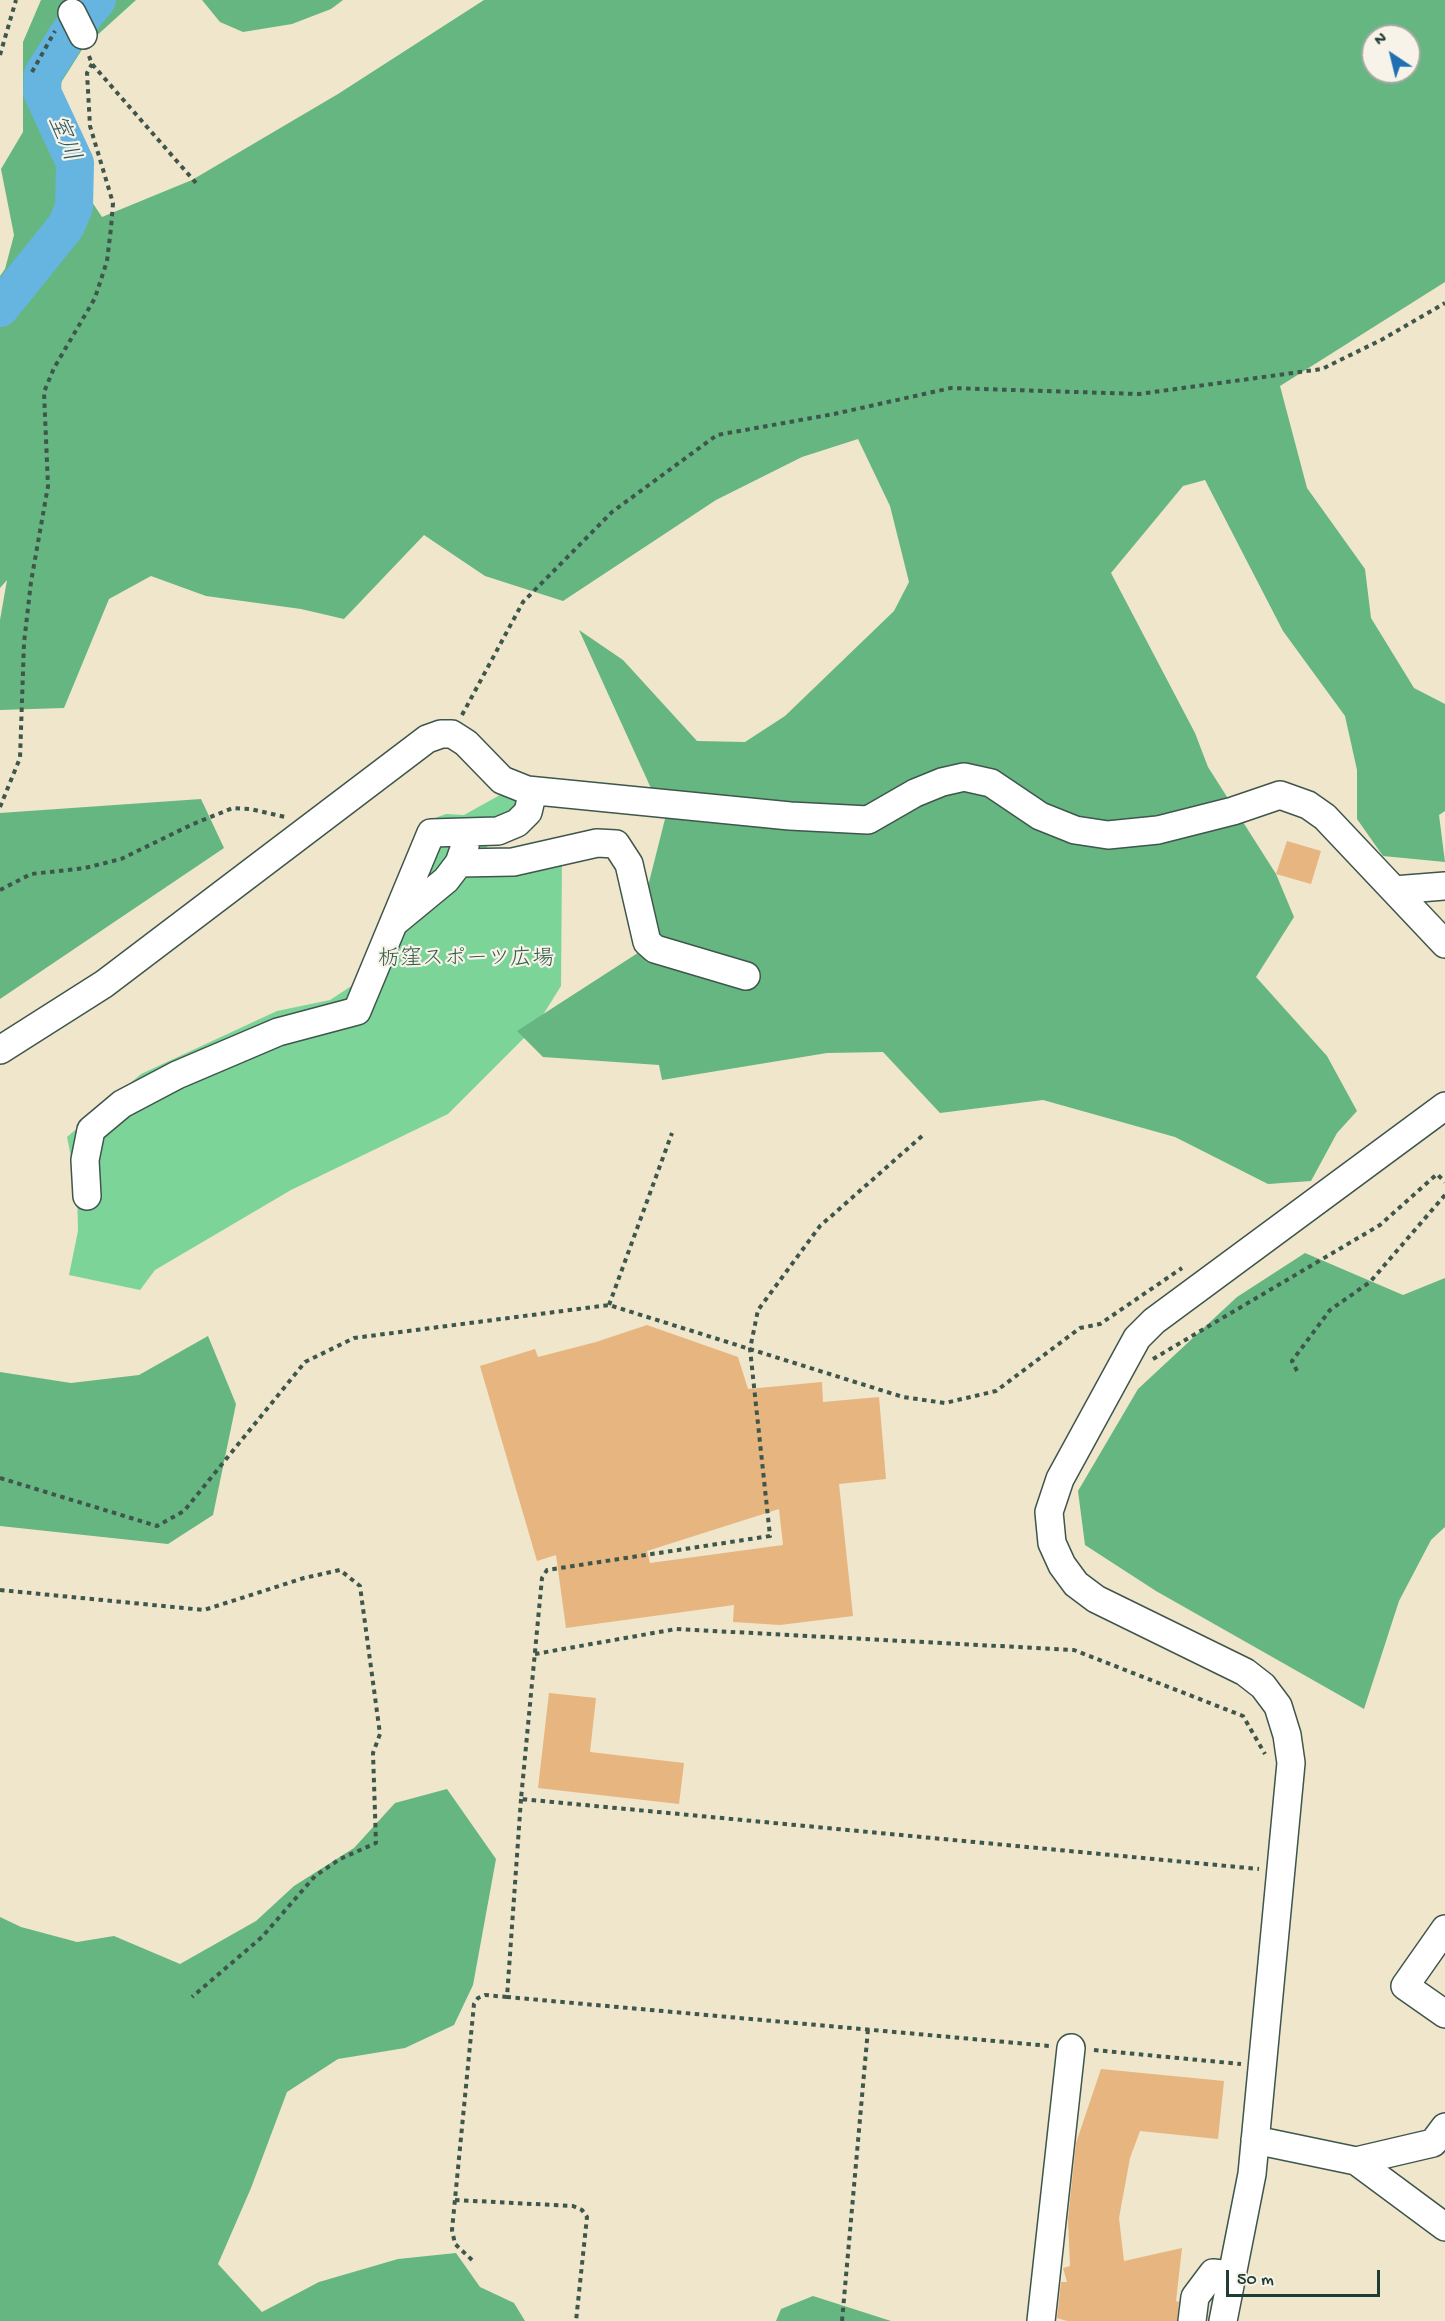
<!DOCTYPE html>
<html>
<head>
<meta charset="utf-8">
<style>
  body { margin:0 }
  #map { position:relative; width:1445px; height:2321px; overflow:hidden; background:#efe6cb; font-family:"Gochi Hand",sans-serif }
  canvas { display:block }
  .north { position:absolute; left:1361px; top:24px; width:60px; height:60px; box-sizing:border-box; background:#f7f3e8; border:2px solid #a1aaa0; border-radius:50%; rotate:325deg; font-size:16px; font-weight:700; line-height:24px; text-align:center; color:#1f3d34 }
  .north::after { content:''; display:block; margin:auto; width:21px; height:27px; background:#1f6fb2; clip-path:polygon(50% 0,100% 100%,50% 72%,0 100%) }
  .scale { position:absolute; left:1226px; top:2270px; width:154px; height:27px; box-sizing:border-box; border:3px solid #1f3d34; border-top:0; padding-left:8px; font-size:18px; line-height:21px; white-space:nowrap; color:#1f3d34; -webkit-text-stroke:4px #f7f3e8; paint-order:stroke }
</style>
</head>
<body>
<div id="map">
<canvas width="1445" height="2321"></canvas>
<div class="north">N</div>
<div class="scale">50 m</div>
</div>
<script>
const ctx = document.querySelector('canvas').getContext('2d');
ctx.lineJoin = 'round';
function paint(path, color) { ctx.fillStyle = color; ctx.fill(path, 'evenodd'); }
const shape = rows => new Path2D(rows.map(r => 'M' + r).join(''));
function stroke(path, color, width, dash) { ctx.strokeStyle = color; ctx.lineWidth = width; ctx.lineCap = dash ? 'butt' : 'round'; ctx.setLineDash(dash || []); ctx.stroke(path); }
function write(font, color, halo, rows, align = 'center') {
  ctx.font = font + ' "Gochi Hand","Klee One",sans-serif'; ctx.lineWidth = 4.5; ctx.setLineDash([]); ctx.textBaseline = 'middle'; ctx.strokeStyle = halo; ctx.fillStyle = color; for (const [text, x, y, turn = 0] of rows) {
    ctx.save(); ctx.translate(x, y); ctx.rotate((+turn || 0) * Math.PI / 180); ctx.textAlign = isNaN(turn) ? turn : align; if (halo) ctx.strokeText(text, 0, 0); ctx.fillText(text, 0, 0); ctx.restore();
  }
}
paint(shape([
  [500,795,516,795,533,822,522,836,489,843,485,851,562,858,561,986,536,1026,448,1114,291,1190,155,1270,140,1290,69,1275,78,1231,77,1187,67,1137,141,1074,277,1011,330,1000,356,983,421,823,446,814,464,815]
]), '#7cd499');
paint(shape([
  [41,0,136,0,83,48,57,89,50,139,102,217,192,180,338,94,484,0,1445,0,1445,282,1280,386,1307,488,1365,569,1371,618,1414,688,1445,704,1445,811,1439,815,1445,862,1383,856,1357,819,1357,770,1345,716,1283,631,1205,480,1183,486,1111,573,1195,733,1208,767,1276,874,1294,917,1256,977,1327,1056,1357,1111,1337,1133,1311,1181,1268,1184,1175,1137,1043,1100,940,1113,883,1052,827,1053,662,1080,659,1065,543,1057,517,1031,644,949,644,902,665,819,579,630,623,660,697,741,745,742,785,716,894,611,909,582,890,506,858,439,802,457,716,500,563,601,485,576,424,535,344,619,301,609,206,596,151,576,109,599,64,708,0,710,0,620,7,580,0,588,0,276,5,269,14,235,1,169,23,132,23,42],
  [1373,36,1409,36,1409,72,1373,72],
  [202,0,343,0,331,9,292,24,243,32,220,22],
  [201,799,224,848,0,999,0,813],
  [1305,1253,1403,1295,1445,1278,1445,1527,1431,1540,1399,1601,1364,1709,1156,1591,1085,1545,1078,1491,1138,1389,1237,1297],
  [208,1336,236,1404,213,1515,168,1544,0,1526,0,1372,71,1383,139,1375],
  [447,1789,496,1859,473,1985,454,2025,405,2048,338,2059,287,2092,251,2188,218,2264,262,2312,319,2282,398,2259,456,2253,480,2287,514,2303,525,2321,0,2321,0,1917,21,1927,77,1942,114,1936,180,1964,256,1921,294,1886,354,1848,395,1803],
  [813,2296,891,2321,776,2321,781,2309]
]), '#65b681');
stroke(shape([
  [0,308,66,226,74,207,75,163,42,92,43,74,69,33,97,0]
]), '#66b4e0', 38);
paint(shape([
  [1287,841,1321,851,1311,884,1276,874],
  [647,1325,738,1357,748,1389,822,1382,823,1402,879,1397,886,1479,839,1484,853,1616,780,1625,733,1622,734,1605,566,1628,556,1555,537,1561,480,1366,535,1349,538,1357,596,1342],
  [779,1509,783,1545,650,1563,647,1551],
  [549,1693,596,1698,590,1752,684,1763,679,1804,538,1788],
  [1101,2069,1224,2081,1218,2139,1140,2131,1130,2158,1119,2218,1124,2261,1182,2248,1176,2301,1179,2302,1177,2321,1067,2321,1057,2318,1061,2282,1067,2282,1063,2268,1070,2266,1068,2219,1076,2143]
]), '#e7b57f');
const minor = shape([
  [72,13,83,35],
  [459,863,513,862,597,843,616,844,629,864,647,942,655,949,746,976],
  [1394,890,1445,886],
  [395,922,446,880,459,863,465,846],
  [0,1050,104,984,427,739,441,734,452,734,466,743,502,780,527,790,790,816,868,820,915,793,942,782,964,777,991,783,1040,816,1075,830,1108,835,1158,830,1233,811,1280,795,1308,805,1325,817,1445,944],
  [87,1196,85,1160,91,1130,122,1104,177,1075,278,1032,357,1011,431,833,498,831,517,823,528,812,533,791],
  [1445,1929,1405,1986,1445,2014],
  [1255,2140,1356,2161,1433,2143,1445,2127],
  [1356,2161,1445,2227],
  [1041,2321,1071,2048],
  [1192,2321,1195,2297,1213,2273,1232,2275],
  [1223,2321,1252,2174,1291,1763,1287,1735,1278,1706,1263,1686,1245,1672,1096,1599,1076,1584,1062,1565,1052,1543,1049,1512,1060,1479,1137,1338,1154,1321,1445,1106]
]);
stroke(minor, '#3e564b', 30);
stroke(shape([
  [0,55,16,0],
  [89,56,92,64,196,183],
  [32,72,55,31],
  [462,715,523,602,612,512,717,435,834,414,951,388,1139,394,1322,369,1383,339,1445,303],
  [0,807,20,758,24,643,31,582,48,486,44,392,54,368,95,298,107,261,111,228,113,203,90,126,87,73,92,64],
  [0,890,31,874,85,868,121,859,193,824,233,808,250,809,285,817],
  [922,1136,820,1226,758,1310,750,1349,770,1536,547,1570,542,1578,521,1799,1259,1869],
  [609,1305,672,1133],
  [1153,1359,1380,1225,1437,1174,1445,1182],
  [1297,1371,1292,1361,1330,1310,1370,1282,1445,1195],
  [0,1478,157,1526,184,1511,305,1362,354,1338,609,1305,903,1397,945,1403,996,1391,1080,1328,1100,1324,1182,1268],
  [0,1590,204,1610,304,1578,340,1570,360,1586,380,1734,373,1753,376,1843,340,1859,315,1876,262,1937,192,1997],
  [535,1654,676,1629,1074,1650,1243,1716,1265,1754],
  [521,1799,507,1997,1050,2046],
  [1094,2050,1241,2064],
  [455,2200,573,2206,582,2210,587,2217,576,2321],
  [472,2260,455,2244,452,2230,474,2004,478,1998,485,1995,507,1997],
  [842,2321,868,2029]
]), '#3e564b', 4, [4.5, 4.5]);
stroke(minor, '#fff', 27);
write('22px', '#325b48', '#f7f3e8', [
  ["栃窪スポーツ広場",466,961]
]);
write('italic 24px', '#315b5f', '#f7f3e8', [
  ["室川",62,139,68]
]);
</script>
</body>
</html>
